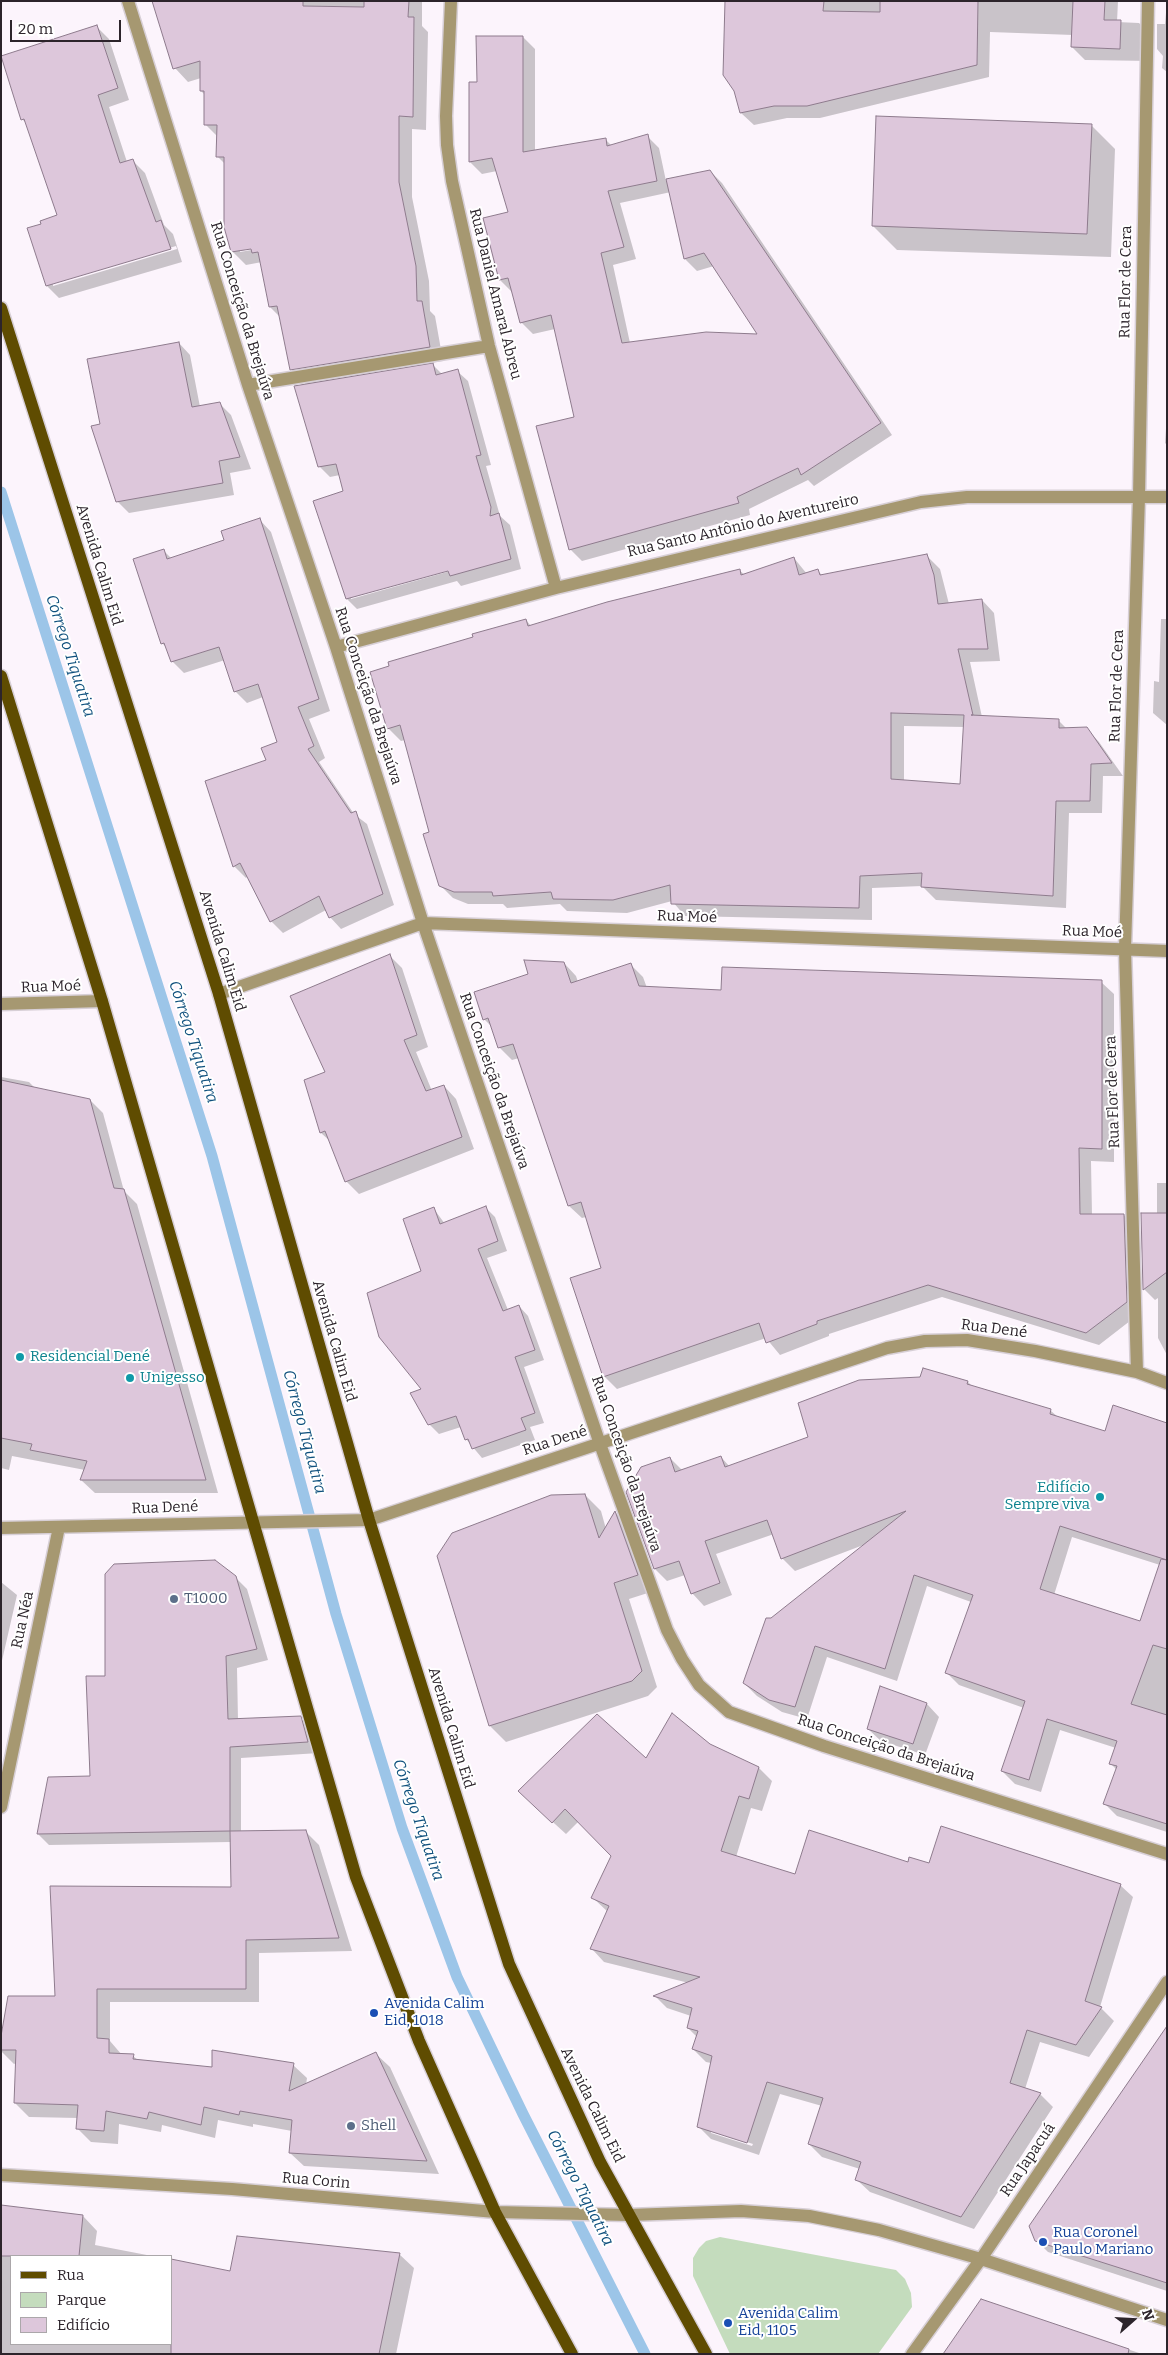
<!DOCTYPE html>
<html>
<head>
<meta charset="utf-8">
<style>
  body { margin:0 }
  #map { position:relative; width:1168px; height:2355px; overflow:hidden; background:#fcf4fc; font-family:Bitter,serif }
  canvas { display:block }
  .frame { position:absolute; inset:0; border:2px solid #2c242b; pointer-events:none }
  .legend { position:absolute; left:10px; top:2255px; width:162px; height:90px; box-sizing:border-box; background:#fff; border:1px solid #aba7aa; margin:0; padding:6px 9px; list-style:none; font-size:15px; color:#2c242b }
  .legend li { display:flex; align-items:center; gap:10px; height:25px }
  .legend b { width:25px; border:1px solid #aba7aa }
  .north { position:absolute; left:1108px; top:2295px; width:50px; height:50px; -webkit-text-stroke:4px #fff; paint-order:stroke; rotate:71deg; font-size:14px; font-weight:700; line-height:20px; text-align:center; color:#2c242b }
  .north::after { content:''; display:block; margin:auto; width:18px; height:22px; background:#2c242b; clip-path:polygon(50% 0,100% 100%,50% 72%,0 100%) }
  .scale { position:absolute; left:10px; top:20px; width:111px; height:22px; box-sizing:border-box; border:2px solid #2c242b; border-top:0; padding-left:6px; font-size:15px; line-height:18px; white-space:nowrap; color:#2c242b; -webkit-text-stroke:4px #fff; paint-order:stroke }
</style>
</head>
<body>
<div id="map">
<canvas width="1168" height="2355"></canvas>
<div class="frame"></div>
<ul class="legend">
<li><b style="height:6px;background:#5f4c01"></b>Rua</li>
<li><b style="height:14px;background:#c4dcbd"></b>Parque</li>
<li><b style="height:14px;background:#ddc7db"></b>Edifício</li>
</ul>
<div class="north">N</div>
<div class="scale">20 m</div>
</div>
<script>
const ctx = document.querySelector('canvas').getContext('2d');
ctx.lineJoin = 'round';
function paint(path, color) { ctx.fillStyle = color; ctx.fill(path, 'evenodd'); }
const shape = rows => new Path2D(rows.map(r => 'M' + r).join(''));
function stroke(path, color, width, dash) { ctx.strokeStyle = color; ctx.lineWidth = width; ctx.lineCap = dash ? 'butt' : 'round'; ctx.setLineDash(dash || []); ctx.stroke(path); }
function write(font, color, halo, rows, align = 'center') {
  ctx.font = font + ' Bitter,serif'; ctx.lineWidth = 4; ctx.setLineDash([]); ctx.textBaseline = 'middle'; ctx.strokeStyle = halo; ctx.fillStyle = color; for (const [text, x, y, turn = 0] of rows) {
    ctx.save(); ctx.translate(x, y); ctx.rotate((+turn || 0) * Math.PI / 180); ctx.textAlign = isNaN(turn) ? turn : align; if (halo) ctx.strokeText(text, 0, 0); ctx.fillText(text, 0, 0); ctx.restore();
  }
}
paint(shape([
  [720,2237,896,2270,905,2279,911,2293,912,2307,878,2354,730,2354,693,2276,693,2258,699,2248,706,2241]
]), '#c4dcbd');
paint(shape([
  [153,1,422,1,422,26,428,32,426,130,412,129,412,197,429,281,430,311,435,316,443,361,431,363,443,375,457,371,468,381,491,465,486,466,500,516,510,525,521,569,461,586,457,581,357,609,347,599,344,492,340,475,330,477,319,466,306,385,291,369,281,318,270,307,262,262,246,265,232,251,225,164,217,156,218,137,205,124,205,95,201,91,201,78,188,82,175,68],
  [257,247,257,249,240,252,240,249],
  [454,568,454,570,351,599,351,596],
  [726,1,1118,1,1117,22,1139,23,1152,36,1151,61,1085,60,1072,47,1073,35,990,32,989,77,820,118,787,118,754,125,741,113],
  [1167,1,1167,72,1162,68,1163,56,1157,49,1157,24,1165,24],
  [97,27,109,39,129,100,109,107,127,162,133,161,145,173,164,225,173,234,182,262,59,298,47,286,29,229,59,216,28,125,22,119],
  [176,246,177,249,53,286,53,283],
  [523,37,535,49,535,152,605,139,612,146,647,136,659,148,666,181,710,171,722,183,892,435,814,486,808,480,749,509,750,515,582,561,570,549,576,418,555,329,533,334,521,322,512,292,500,280,509,213,497,171,482,174,470,162,478,83],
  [671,192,685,259,697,271,714,266,759,336,630,343,613,265,636,259,620,203],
  [1091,125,1115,149,1111,257,897,250,873,226],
  [179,343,190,355,200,407,219,403,231,415,251,469,230,473,234,495,129,513,117,501,101,425],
  [1167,414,1167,445,1165,443],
  [260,520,271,532,330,711,309,719,325,758,319,762,354,814,367,824,394,905,341,929,330,917,326,910,283,933,271,921,248,876,246,878,234,866,267,761,278,743,263,697,247,703,235,691,225,660,184,673,172,661,168,649,162,643,164,551,172,559,225,541],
  [927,556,940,569,949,604,982,600,994,613,1000,661,970,662,982,717,1059,721,1067,729,1086,728,1099,742,1123,776,1103,776,1102,813,1069,813,1066,908,936,900,922,886,872,888,872,920,685,916,672,901,627,913,567,911,560,904,507,908,503,904,468,904,453,898,440,885,431,833,405,740,401,741,388,728,475,638,526,620,531,626,739,570,745,575,794,558,807,574,817,570,823,576],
  [904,726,965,727,961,785,904,781],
  [1161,619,1167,619,1167,725,1153,713,1154,681,1159,682],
  [390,956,402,968,428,1047,416,1052,432,1091,444,1086,456,1099,474,1149,359,1194,346,1181,331,1142,321,1133,305,1081,327,1072],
  [564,963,576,976,578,982,631,965,643,977,647,988,722,991,1101,982,1114,994,1114,1162,1091,1161,1092,1215,1124,1215,1136,1228,1139,1314,1099,1345,942,1297,829,1334,829,1336,780,1355,766,1338,617,1389,604,1376,603,1269,586,1217,582,1218,569,1206,519,1058,512,1060,499,1047,493,1028,484,1019],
  [1,1077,29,1082,35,1088,90,1100,103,1113,124,1191,137,1204,218,1493,95,1493,81,1480,85,1470,12,1456,9,1470,1,1468],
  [1157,1183,1167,1183,1167,1355,1158,1338,1158,1298,1155,1300,1144,1289,1157,1214],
  [485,1207,495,1217,507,1251,487,1258,508,1310,519,1306,528,1316,544,1360,524,1367,544,1423,530,1427,535,1440,482,1458,466,1439,461,1427,439,1434,429,1424,423,1390,423,1272,434,1209,445,1224],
  [923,1370,968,1382,973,1387,1051,1411,1058,1417,1106,1432,1167,1424,1167,1832,1117,1816,1105,1804,1117,1770,1111,1764,1116,1748,1060,1730,1041,1792,1015,1784,1002,1771,1024,1708,959,1685,947,1673,971,1602,927,1586,897,1681,827,1657,807,1719,782,1712,757,1696,744,1683,771,1619,866,1544,795,1571,782,1558,774,1534,716,1554,732,1595,704,1606,692,1593,685,1575,667,1581,655,1569,627,1492,670,1458,682,1470,721,1457,730,1467,809,1438,921,1378],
  [1072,1537,1160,1565,1141,1623,1054,1595],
  [585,1495,601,1511,606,1529,616,1513,631,1528,654,1591,629,1599,657,1687,648,1696,506,1742,490,1726,438,1556],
  [235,1577,247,1589,268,1660,237,1668,238,1720,300,1718,312,1729,319,1753,241,1758,241,1832,305,1831,319,1845,352,1951,259,1953,259,2002,110,2002,110,2041,122,2055,133,2056,139,2061,213,2068,293,2065,307,2078,306,2085,376,2054,390,2067,439,2174,304,2166,290,2153,292,2131,253,2124,253,2127,218,2120,215,2138,162,2125,161,2132,119,2124,118,2144,91,2142,77,2128,78,2118,29,2117,15,2103,17,2063,14,2064,1,2051,1,2043,56,1997,232,1888,231,1842,49,1845,38,1834,91,1778,106,1677],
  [1,1582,17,1595,1,1665],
  [927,1704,939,1717,925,1755,881,1741,868,1729],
  [709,1745,759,1768,772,1781,762,1811,751,1808,736,1857,796,1876,909,1863,930,1864,1120,1885,1133,1897,1100,2007,1114,2021,1089,2057,1040,2042,1025,2089,1040,2094,1053,2107,974,2229,870,2192,857,2180,860,2169,822,2157,809,2144,822,2106,780,2094,759,2155,711,2139,698,2126,711,2063,706,2062,693,2049,697,2037,688,2028,691,2016,667,2008,655,1996,689,1983,604,1962,592,1949,608,1912,593,1898,612,1855,579,1821,566,1834,533,1804,646,1760],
  [711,2130,753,2144,752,2146,711,2133],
  [1167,2028,1167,2291,1048,2252,1036,2240],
  [1,2207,83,2216,97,2231,95,2245,152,2256,11,2256,11,2344,171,2344,230,2275,399,2254,414,2268,396,2354,1,2354],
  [982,2300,1142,2354,944,2354]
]), '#0003');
stroke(shape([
  [1,492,212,1156,336,1614,402,1828,457,1977,523,2114,645,2354]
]), '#9cc5e8', 11);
const building = shape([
  [152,1,303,1,303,6,364,7,364,1,409,1,408,17,414,17,413,117,399,116,399,182,416,266,417,301,422,301,430,347,290,370,277,306,269,307,258,252,252,253,251,249,231,252,224,227,224,157,216,157,217,125,204,125,204,91,200,91,200,61,173,69,152,1],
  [725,1,824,1,823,11,880,12,880,1,978,1,977,65,807,106,774,106,740,113,734,91,723,75,725,1],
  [1073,1,1105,1,1104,20,1121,20,1120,49,1071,47,1073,1],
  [97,25,118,88,98,95,120,163,133,159,156,222,161,220,171,249,46,286,27,228,41,224,40,221,57,215,24,119,21,120,1,56,97,25],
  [476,36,523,36,523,152,606,138,607,146,648,134,657,181,608,191,624,247,601,253,622,343,706,332,757,334,704,253,684,259,666,179,710,170,881,423,801,475,798,468,737,497,739,503,569,550,536,426,574,417,551,315,520,323,508,278,499,280,483,218,508,212,492,158,469,162,469,82,477,82,476,36],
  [876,116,1092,124,1087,234,872,226,876,116],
  [179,342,192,407,220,402,240,457,219,461,223,483,116,502,91,426,100,424,87,359,179,342],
  [433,363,436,375,458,369,481,455,476,456,491,507,490,516,499,513,511,559,450,576,448,571,346,599,313,501,343,491,336,464,318,467,294,386,433,363],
  [260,518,319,699,298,707,314,746,308,749,351,813,356,811,383,894,329,918,319,896,270,922,240,863,233,867,205,781,266,760,261,748,277,742,258,684,234,692,219,647,171,662,164,643,161,644,133,559,164,549,167,559,224,540,221,531,260,518],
  [927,554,934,575,938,604,982,599,988,649,958,649,973,715,971,715,1059,719,1059,728,1087,727,1112,763,1091,764,1090,801,1056,801,1053,896,921,887,922,873,860,876,859,908,671,904,670,885,613,900,553,899,551,892,493,896,492,892,454,892,439,886,423,834,429,832,400,725,387,729,370,672,389,666,388,662,473,637,472,634,526,619,528,626,607,602,740,569,741,575,794,557,799,575,818,569,820,575,927,554],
  [891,713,964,715,960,784,891,779,891,713],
  [390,954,417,1035,404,1040,426,1091,444,1085,462,1137,345,1182,325,1131,320,1133,304,1080,325,1072,290,996,390,954],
  [524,960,564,962,571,983,631,963,639,986,721,990,722,967,1102,980,1102,1149,1079,1148,1080,1214,1124,1214,1127,1302,1086,1333,928,1285,817,1321,817,1324,766,1343,759,1323,603,1377,570,1278,601,1268,581,1202,568,1206,513,1044,498,1048,488,1018,483,1020,474,992,528,974,524,960],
  [1,1080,90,1099,114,1188,124,1189,206,1480,80,1480,87,1461,30,1450,32,1444,1,1438,1,1080],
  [486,1206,498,1241,478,1249,503,1311,519,1305,535,1350,515,1357,535,1413,521,1418,526,1430,472,1449,468,1439,465,1440,456,1416,428,1425,410,1393,421,1389,379,1337,367,1293,421,1271,403,1219,434,1207,440,1224,486,1206],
  [1141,1213,1167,1213,1167,1272,1143,1290,1141,1213],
  [923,1368,968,1381,967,1384,1051,1409,1050,1414,1105,1431,1113,1405,1167,1423,1167,1560,1060,1526,1040,1589,1140,1621,1161,1559,1167,1560,1167,1649,1153,1645,1131,1704,1167,1715,1167,1824,1103,1804,1117,1766,1109,1764,1117,1741,1047,1719,1029,1780,1001,1771,1025,1701,945,1673,973,1595,914,1575,885,1669,815,1646,795,1707,769,1700,743,1683,766,1618,771,1618,906,1511,781,1559,767,1520,705,1541,720,1583,691,1594,679,1561,654,1569,626,1492,641,1467,670,1457,675,1472,721,1456,725,1467,808,1437,798,1403,859,1380,920,1377,923,1368],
  [585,1494,599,1538,615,1511,638,1575,614,1583,642,1671,632,1681,489,1726,437,1556,452,1533,551,1495,585,1494],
  [215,1560,236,1576,257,1649,226,1656,228,1719,301,1716,308,1742,230,1747,230,1831,37,1834,48,1777,90,1776,86,1676,105,1676,105,1574,114,1564,215,1560],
  [880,1686,927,1703,913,1744,867,1729,880,1686],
  [672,1713,710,1744,759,1767,749,1799,739,1796,721,1851,795,1874,809,1830,908,1862,909,1857,929,1863,941,1826,1121,1884,1085,2001,1102,2007,1076,2045,1027,2030,1010,2083,1041,2093,961,2217,855,2180,861,2162,808,2144,823,2098,767,2082,747,2143,697,2127,712,2056,692,2049,698,2031,687,2028,692,2008,653,1996,700,1977,590,1949,609,1906,591,1898,611,1856,565,1809,552,1823,518,1791,597,1714,646,1758,672,1713],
  [306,1830,339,1938,246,1940,246,1989,97,1989,97,2038,109,2039,109,2053,134,2054,133,2059,212,2067,212,2050,294,2063,289,2091,376,2052,427,2161,289,2153,292,2120,240,2111,239,2115,204,2107,201,2125,149,2112,147,2119,106,2111,104,2131,76,2129,78,2105,14,2103,16,2050,1,2050,1,2036,8,1996,55,1996,50,1886,231,1887,230,1831,306,1830],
  [1167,2026,1167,2283,1035,2241,1029,2226,1167,2026],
  [1,2205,83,2215,79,2256,1,2256,1,2205],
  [237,2236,400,2253,379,2354,171,2354,171,2259,230,2271,237,2236],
  [981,2299,1129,2349,1128,2354,943,2354,981,2299]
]);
paint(building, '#ddc7db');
stroke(building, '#8e7b8d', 1);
const minor = shape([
  [128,1,248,385,336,647,423,923,600,1444,667,1630,682,1659,699,1685,729,1712,824,1746,1167,1854],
  [451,1,446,116,447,145,452,181,489,346,556,588],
  [248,385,489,346],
  [336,647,556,588,921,502,967,497,1167,497],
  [219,994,423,923,1167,951],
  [1,1004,102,1001],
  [1137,1372,1125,949,1139,497,1148,1],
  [1,1528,369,1520,887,1348,925,1341,967,1340,1035,1351,1137,1372,1167,1383],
  [1,1807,59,1527],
  [1,2175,232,2189,495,2212,629,2215,741,2211,809,2216,879,2230,981,2259,1167,2320],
  [912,2354,981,2259,1167,1982]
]);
const primary = shape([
  [1,308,219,994,369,1520,509,1964,600,2162,706,2354],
  [1,676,102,1001,356,1877,419,2041,495,2212,572,2354]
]);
stroke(minor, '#d7cfd6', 15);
stroke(primary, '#d7cfd6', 15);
stroke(minor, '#a69871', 12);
stroke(primary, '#5f4c01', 12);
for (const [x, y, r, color] of [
  [20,1357,5,"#0f9aa8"],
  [130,1378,5,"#0f9aa8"],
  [1100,1497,5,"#0f9aa8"],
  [174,1599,5,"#5c6f8a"],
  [374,2013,5,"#1a4fb4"],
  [351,2126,5,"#5c6f8a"],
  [1043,2242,5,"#1a4fb4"],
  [728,2323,5,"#1a4fb4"]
]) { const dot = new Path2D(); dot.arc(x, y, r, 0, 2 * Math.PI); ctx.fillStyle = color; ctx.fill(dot); stroke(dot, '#fff', 2); }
write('15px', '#2c242b', '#fff', [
  ["Rua Flor de Cera",1126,282,-89],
  ["Rua Daniel Amaral Abreu",495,294,76],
  ["Rua Conceição da Brejaúva",242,311,73],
  ["Rua Santo Antônio do Aventureiro",743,526,-13],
  ["Avenida Calim Eid",99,565,73],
  ["Rua Flor de Cera",1117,686,-88],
  ["Rua Conceição da Brejaúva",368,696,72],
  ["Rua Moé",687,917,2],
  ["Rua Moé",1092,932,2],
  ["Avenida Calim Eid",222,951,73],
  ["Rua Moé",51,987,-2],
  ["Rua Conceição da Brejaúva",494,1081,71],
  ["Rua Flor de Cera",1113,1092,-92],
  ["Rua Dené",994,1329,7],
  ["Avenida Calim Eid",334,1341,74],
  ["Rua Dené",555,1441,-18],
  ["Rua Conceição da Brejaúva",626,1464,71],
  ["Rua Dené",165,1508,-2],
  ["Rua Néa",23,1620,-78],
  ["Avenida Calim Eid",451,1728,73],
  ["Rua Conceição da Brejaúva",886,1748,18],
  ["Avenida Calim Eid",592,2105,64],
  ["Rua Japacuá",1028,2160,-56],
  ["Rua Corin",316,2181,5]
]);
write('15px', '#0d838f', '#fff', [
  ["Residencial Dené",30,1357],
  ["Unigesso",140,1378],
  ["Edifício",1090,1488,"right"],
  ["Sempre viva",1090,1505,"right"]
], 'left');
write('15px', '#4e5e75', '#fff', [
  ["T1000",184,1599],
  ["Shell",361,2126]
], 'left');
write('15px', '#164399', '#fff', [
  ["Avenida Calim",384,2004],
  ["Eid, 1018",384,2021],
  ["Rua Coronel",1053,2233],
  ["Paulo Mariano",1053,2250],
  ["Avenida Calim",738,2314],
  ["Eid, 1105",738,2331]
], 'left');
write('italic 16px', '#0f507d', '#fff', [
  ["Córrego Tiquatira",70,656,72],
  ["Córrego Tiquatira",193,1042,72],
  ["Córrego Tiquatira",304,1432,75],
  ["Córrego Tiquatira",418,1820,71],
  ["Córrego Tiquatira",580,2188,63]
]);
</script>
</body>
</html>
